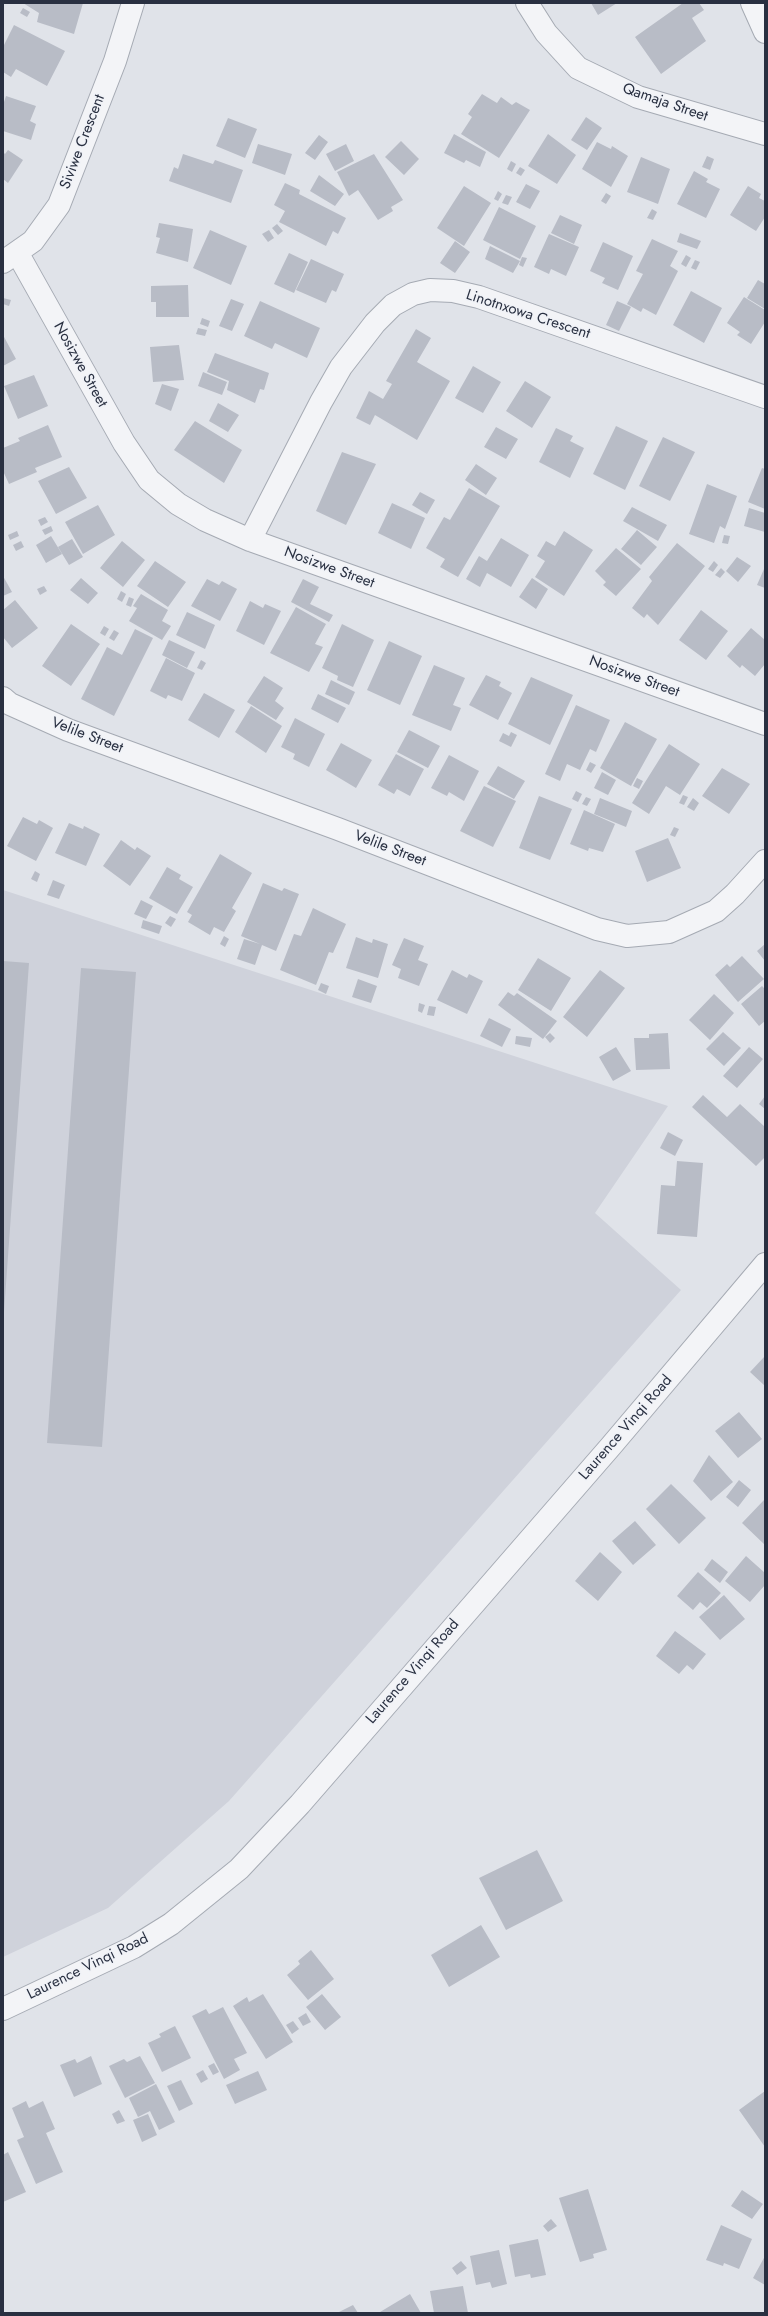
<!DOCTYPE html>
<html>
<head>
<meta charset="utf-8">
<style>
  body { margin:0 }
  #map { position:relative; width:768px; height:2316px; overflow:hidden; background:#e0e3e9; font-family:Jost,sans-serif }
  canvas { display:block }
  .frame { position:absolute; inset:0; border:4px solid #293041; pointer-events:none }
</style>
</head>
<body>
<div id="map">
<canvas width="768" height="2316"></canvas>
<div class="frame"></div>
</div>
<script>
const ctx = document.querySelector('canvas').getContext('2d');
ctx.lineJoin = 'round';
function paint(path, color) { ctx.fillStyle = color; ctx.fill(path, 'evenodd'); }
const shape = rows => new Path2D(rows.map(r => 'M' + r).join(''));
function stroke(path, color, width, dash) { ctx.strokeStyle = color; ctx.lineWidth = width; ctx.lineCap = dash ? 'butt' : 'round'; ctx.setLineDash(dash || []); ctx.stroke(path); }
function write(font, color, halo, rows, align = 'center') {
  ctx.font = font + ' Jost,sans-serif'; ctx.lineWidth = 3; ctx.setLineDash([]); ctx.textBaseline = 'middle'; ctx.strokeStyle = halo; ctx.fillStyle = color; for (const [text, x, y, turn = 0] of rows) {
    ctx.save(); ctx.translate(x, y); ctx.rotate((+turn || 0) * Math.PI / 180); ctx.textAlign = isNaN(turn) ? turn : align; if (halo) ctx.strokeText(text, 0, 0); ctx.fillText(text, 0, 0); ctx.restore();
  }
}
paint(shape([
  [3,890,668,1106,595,1213,681,1290,229,1801,108,1908,3,1957]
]), '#cfd2db');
paint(shape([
  [23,3,83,3,74,34,37,22,39,13],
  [591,3,617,3,598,15],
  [683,3,699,3,704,10,692,18,706,41,661,74,635,37],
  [23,8,30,12,27,17,20,13],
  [14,25,65,51,47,86,16,69,11,77,3,72,3,47],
  [482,94,497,103,501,97,512,105,516,102,530,110,499,158,461,134,472,117,468,114],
  [6,96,36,106,30,121,36,124,31,140,3,131,3,105],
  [586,117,602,128,587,150,571,140],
  [228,118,257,129,245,158,216,146],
  [454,134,486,152,480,167,466,160,464,163,444,153],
  [548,134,576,155,557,184,528,166],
  [319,135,328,142,315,160,305,153],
  [401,141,419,159,404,175,385,157],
  [597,142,611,149,612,146,628,156,611,187,582,169],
  [258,144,292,154,285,175,252,163],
  [346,144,354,161,335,171,326,154],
  [8,150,23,160,8,183,3,179,3,152,5,154],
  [183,154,213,164,215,160,243,170,231,203,169,181,174,167,178,169],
  [374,154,403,200,391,207,393,211,378,220,358,190,349,196,337,172],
  [707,156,714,159,710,170,702,167],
  [641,157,670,169,658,204,627,192],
  [511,161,516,164,512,172,507,169],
  [520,167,525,170,521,176,516,173],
  [694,171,708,179,706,182,720,189,706,218,677,204],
  [319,175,344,194,335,206,310,191],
  [285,183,300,190,299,194,346,218,338,234,333,231,326,246,279,222,285,211,274,205],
  [526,184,540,191,530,209,516,202],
  [464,186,491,203,464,246,437,228],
  [748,186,761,194,759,198,765,201,765,217,756,231,730,215],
  [498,191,502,194,498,201,494,199],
  [606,193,611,196,606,204,601,201],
  [506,195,512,197,508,205,502,203],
  [499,207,536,226,520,259,483,240],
  [652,209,657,212,653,220,647,218],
  [560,215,582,225,574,244,551,233],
  [159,223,193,229,188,262,156,253,160,238,156,237],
  [277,224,283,231,278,235,272,228],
  [210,230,247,246,231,285,193,268],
  [269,230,274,238,268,242,262,234],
  [680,233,701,241,697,249,677,242],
  [549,234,579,247,566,276,551,269,549,274,534,267],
  [652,239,678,251,670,266,678,271,656,315,643,308,641,312,627,304,643,274,636,271],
  [455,241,470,252,455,273,440,263],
  [603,242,633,256,618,290,602,283,605,278,590,271],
  [490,246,520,261,513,273,485,259],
  [289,253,308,262,294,293,274,284],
  [686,255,691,258,686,267,681,264],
  [522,257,527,258,523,267,519,265],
  [311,259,344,274,336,292,332,290,326,303,296,290],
  [695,260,700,262,696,270,691,268],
  [758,280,765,284,765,309,747,298],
  [188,285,189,317,156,317,156,302,151,302,151,286],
  [691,291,722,308,704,343,673,325],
  [744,297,765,310,765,322,751,344,737,335,740,332,727,323],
  [3,298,11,300,9,306,3,304],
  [231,299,244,304,232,331,219,326],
  [260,301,320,328,307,358,275,343,272,349,244,336],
  [617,301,631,307,619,331,606,325],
  [202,318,210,321,208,327,200,324],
  [198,328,207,330,205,336,196,334],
  [416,329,431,338,417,362,450,381,417,440,375,415,370,425,356,418,369,391,383,399,392,384,386,381],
  [3,335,16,359,3,366],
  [179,345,184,380,153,382,150,347],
  [215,353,269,373,264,390,260,389,255,403,227,390,229,381,207,372],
  [473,366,501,382,483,413,455,398],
  [203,372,227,382,222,395,198,386],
  [34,375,48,406,18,419,4,386],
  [525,381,551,397,532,428,506,411],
  [162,384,179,389,171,411,155,404],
  [218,403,239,415,228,432,209,421],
  [195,421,242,450,224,483,174,450],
  [48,425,62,457,35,468,37,472,9,484,3,471,3,448,20,441,18,438],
  [616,426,648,441,625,490,593,474],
  [496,427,518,439,506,459,484,447],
  [556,428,573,436,570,441,584,448,570,478,539,462],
  [663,437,695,452,670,501,639,486],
  [342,452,376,464,346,525,316,511],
  [476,464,497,478,486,495,465,480],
  [69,467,87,498,56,514,38,481],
  [762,468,765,469,765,509,748,502],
  [707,484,737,496,725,529,720,526,714,543,689,534],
  [469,488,500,506,458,577,440,567,445,559,426,548,444,517,450,520],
  [420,492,435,500,427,514,412,505],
  [392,503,425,518,411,549,378,533],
  [98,505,115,535,83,554,65,522],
  [632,507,667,525,658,541,623,521],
  [749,508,765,513,765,532,744,526],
  [45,517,48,522,41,526,38,520],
  [51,526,53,531,45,535,42,530],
  [637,530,657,547,641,565,621,549],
  [17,531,19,536,10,540,8,535],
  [564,531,593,550,564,596,535,577,545,561,537,556,546,541,555,546],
  [724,535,730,536,728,544,722,543],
  [51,536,62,554,46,563,36,545],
  [501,538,529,555,511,587,487,573,480,587,466,579,479,556,487,561],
  [72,539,83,557,69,565,58,547],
  [21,541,24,547,16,551,13,545],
  [122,541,145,560,123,587,100,568],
  [677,543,705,566,658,625,647,614,644,618,632,608,652,581,649,577],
  [616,548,641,569,616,596,603,585,606,582,595,571],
  [737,557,751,566,738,582,726,571],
  [155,561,186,582,168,607,137,586],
  [714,561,718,565,713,572,708,569],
  [721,568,725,572,720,578,715,575],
  [764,569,765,570,765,588,757,585],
  [3,576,12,592,3,596],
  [81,578,98,593,88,604,70,590],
  [532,578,548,589,536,609,519,597],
  [207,579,219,585,222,581,237,589,220,621,191,606],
  [303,579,319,587,310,604,333,615,329,622,291,602],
  [44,586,47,591,40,595,37,589],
  [121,591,126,594,122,602,117,599],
  [141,594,168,610,162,621,171,626,162,640,129,621,137,608,133,606],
  [129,597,134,599,131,607,126,605],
  [15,600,38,628,12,648,3,637,3,610],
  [250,601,263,608,265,604,281,611,264,645,236,631],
  [296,607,326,624,315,644,323,647,309,672,270,653],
  [701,610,728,631,706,660,679,640],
  [187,612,215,625,205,649,176,635],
  [71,624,100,644,71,686,42,666],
  [342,624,374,640,353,687,337,680,338,676,322,668],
  [104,626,109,629,105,636,100,633],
  [751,628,765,640,765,664,755,676,742,665,740,668,727,656],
  [135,629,153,638,114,716,81,699,107,647,122,655],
  [114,630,119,633,114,641,109,638],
  [169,640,195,652,187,668,162,655],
  [389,641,422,656,400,705,367,690],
  [166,658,195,673,182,701,168,695,166,699,150,691],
  [201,660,206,663,202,670,197,668],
  [434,665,465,678,453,705,461,708,451,731,412,715],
  [486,675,501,682,499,686,512,693,498,720,469,705],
  [264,676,283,688,275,701,284,708,276,720,247,702],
  [531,677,573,695,550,745,508,724],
  [331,680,355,692,349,705,325,694],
  [204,693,235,710,219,738,188,720],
  [318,694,346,708,338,723,311,709],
  [576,705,610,720,596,752,590,749,580,770,567,764,560,781,545,774],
  [251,706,282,726,266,753,235,732],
  [295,718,325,734,309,767,293,759,295,754,281,747],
  [625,722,657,739,631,786,600,768],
  [409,730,440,746,428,768,397,752],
  [511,732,517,735,511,747,499,741,503,733,509,736],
  [341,743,372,760,356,788,326,770],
  [669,744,700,764,680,795,666,786,649,814,632,803],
  [396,754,424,769,410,796,397,789,394,794,378,785],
  [449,755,479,771,464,801,449,792,447,796,431,788],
  [590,762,596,765,591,773,586,770],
  [498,766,525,781,514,799,487,784],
  [722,768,750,784,729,814,702,796],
  [602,772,616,780,608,795,594,788],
  [637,778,643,781,639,789,633,786],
  [484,786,516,801,493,847,460,831],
  [576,791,582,794,578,802,572,799],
  [683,795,688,797,684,805,679,803],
  [539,796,572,809,550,860,519,848],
  [586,797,591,799,587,806,582,804],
  [600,798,632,811,626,827,594,814],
  [693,798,699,803,694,811,687,807],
  [584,810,615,824,603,852,589,848,588,851,570,844],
  [23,817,37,824,39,820,53,828,36,861,7,846],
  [69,823,83,829,84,826,100,834,86,866,55,853],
  [674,827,679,829,675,837,670,835],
  [668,838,681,868,647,882,635,851],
  [121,840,135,850,137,847,151,856,130,886,103,866],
  [220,854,252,873,232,908,236,911,224,932,214,927,210,935,188,922,192,915,187,912],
  [167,867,181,875,179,879,193,887,177,914,149,898],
  [35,871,40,874,37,882,31,879],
  [53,880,65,885,59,899,47,895],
  [263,883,282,891,284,888,299,894,276,951,262,945,255,965,237,959,244,939,260,944,241,936],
  [141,900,153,906,146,919,134,914],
  [313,908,346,924,333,953,329,952,316,985,280,970,294,934,301,936],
  [170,916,176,919,171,927,165,923],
  [143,920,162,926,159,934,141,928],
  [224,936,229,939,225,947,220,944],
  [356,937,372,943,373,939,388,944,378,978,346,968],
  [404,938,424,946,418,960,428,964,419,986,398,978,401,969,392,965],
  [765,944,765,961,757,951],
  [742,956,764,979,738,1002,715,975,727,964,730,967],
  [538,958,571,978,551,1011,518,990],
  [3,961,29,963,4,1312,3,1312],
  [81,968,136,972,102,1447,47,1443],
  [452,970,467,978,469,974,483,981,467,1014,437,1000],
  [600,970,625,988,587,1037,563,1017],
  [358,979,377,986,371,1003,352,997],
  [321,983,329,986,326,994,318,990],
  [762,986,765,989,765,1021,759,1026,741,1004],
  [508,992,514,996,517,993,557,1021,543,1039,498,1005],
  [714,994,734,1013,710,1040,689,1020],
  [419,1003,425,1005,422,1013,418,1011],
  [429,1006,436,1007,434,1016,427,1015],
  [489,1018,511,1029,502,1047,480,1036],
  [723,1032,741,1048,724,1066,706,1049],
  [550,1033,555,1038,550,1043,545,1037],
  [668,1033,670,1069,636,1070,634,1038,649,1038,649,1034],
  [516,1036,532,1038,530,1047,515,1044],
  [616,1047,631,1071,613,1081,599,1057],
  [749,1047,763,1059,737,1088,723,1076],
  [703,1095,727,1117,740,1104,765,1127,765,1157,756,1166,692,1107],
  [765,1096,765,1109,759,1104],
  [668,1132,683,1140,675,1156,660,1148],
  [677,1161,703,1163,697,1237,657,1234,661,1185,675,1186],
  [765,1356,765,1386,750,1372],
  [739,1412,762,1439,738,1458,715,1431],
  [709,1455,733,1482,711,1501,693,1481],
  [739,1480,751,1490,738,1507,726,1497],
  [671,1484,706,1518,679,1544,646,1509],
  [764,1500,765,1501,765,1545,742,1523],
  [635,1521,656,1545,633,1565,612,1541],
  [600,1552,622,1572,598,1601,575,1581],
  [746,1556,765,1573,765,1585,750,1602,725,1581],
  [712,1559,728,1572,720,1583,704,1570],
  [698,1572,721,1593,707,1608,700,1602,693,1610,677,1596],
  [724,1595,745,1619,720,1640,699,1617],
  [675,1631,706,1654,693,1670,687,1665,679,1674,656,1656],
  [537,1850,563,1901,506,1930,479,1878],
  [481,1925,500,1957,449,1987,431,1955],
  [311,1950,334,1979,308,2000,287,1975,300,1964,298,1961],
  [263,1994,293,2042,266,2059,233,2006,247,1997,249,2002],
  [322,1994,341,2017,325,2030,306,2007],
  [223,2007,247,2053,234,2059,240,2070,224,2079,192,2016,206,2009,209,2014],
  [306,2013,311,2022,303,2026,298,2018],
  [293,2021,299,2029,292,2034,286,2025],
  [175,2026,191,2058,162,2072,148,2043,161,2037,159,2034],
  [91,2056,102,2084,74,2097,60,2065,75,2059,77,2063],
  [140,2056,155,2083,125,2098,109,2066,124,2059,127,2062],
  [214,2063,219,2072,213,2075,208,2066],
  [203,2070,208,2079,201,2083,196,2074],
  [258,2071,267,2090,235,2104,226,2085],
  [181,2080,193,2104,179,2111,167,2086],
  [156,2084,175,2122,159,2130,150,2111,138,2117,129,2098],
  [765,2091,765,2147,739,2110],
  [26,2101,29,2108,43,2101,55,2129,46,2133,63,2172,36,2184,17,2140,24,2137,12,2108],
  [119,2110,125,2121,117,2124,112,2114],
  [148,2114,157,2135,142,2142,133,2120],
  [8,2152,26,2192,3,2202,3,2155],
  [588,2189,607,2250,593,2254,594,2258,580,2262,559,2198],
  [742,2190,763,2204,752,2219,731,2206],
  [551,2219,557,2226,548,2232,543,2226],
  [721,2225,752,2239,739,2269,724,2263,723,2266,706,2260],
  [538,2239,546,2275,531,2278,530,2274,515,2277,509,2245],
  [499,2250,507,2284,492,2288,490,2282,476,2285,470,2256],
  [765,2256,765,2285,753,2278],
  [461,2261,467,2268,457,2275,452,2268],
  [463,2286,468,2313,434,2313,430,2291],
  [410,2294,421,2313,380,2313,380,2312],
  [353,2305,358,2313,337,2313]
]), '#b8bcc6');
const minor = shape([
  [527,3,546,33,578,68,638,97,765,134],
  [752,3,765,32],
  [18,254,124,443,149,480,178,504,205,520,250,540,765,724],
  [3,262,33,241,59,205,115,61,133,3],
  [250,540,321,402,341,367,375,323,393,305,413,294,430,290,453,291,479,297,765,397],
  [3,698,10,704,68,730,338,829,597,929,627,936,669,932,716,911,735,894,765,861],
  [3,2009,134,1947,171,1924,239,1869,300,1804,611,1446,765,1264]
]);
stroke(minor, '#a5aab3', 24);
stroke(minor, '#f3f4f7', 22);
write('15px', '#293041', '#f0f2f7', [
  ["Qamaja Street",665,103,19],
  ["Siviwe Crescent",83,142,-69],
  ["Linotnxowa Crescent",528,315,18],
  ["Nosizwe Street",80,365,61],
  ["Nosizwe Street",329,568,20],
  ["Nosizwe Street",634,677,20],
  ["Velile Street",87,736,21],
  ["Velile Street",390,849,21],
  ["Laurence Vinqi Road",626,1428,-49],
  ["Laurence Vinqi Road",413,1672,-49],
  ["Laurence Vinqi Road",88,1967,-26]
]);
</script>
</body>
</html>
